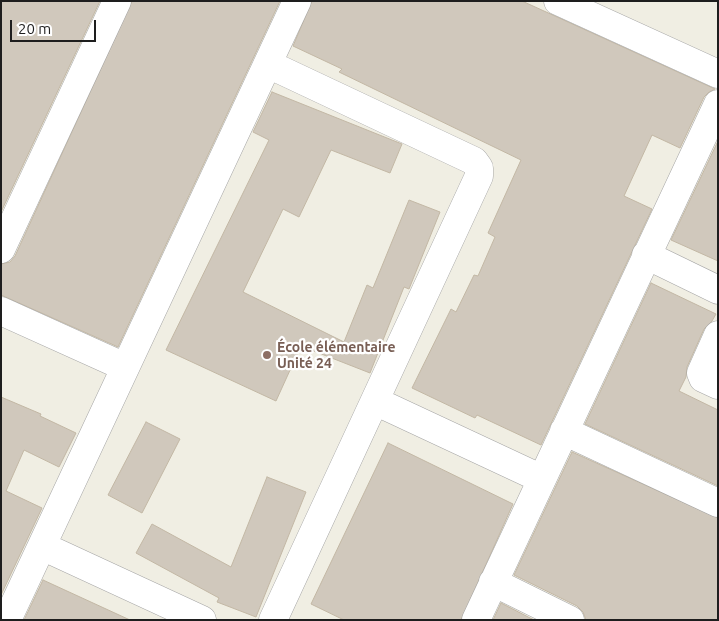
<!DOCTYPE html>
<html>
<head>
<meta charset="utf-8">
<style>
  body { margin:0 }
  #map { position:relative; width:719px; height:621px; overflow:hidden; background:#f0eee3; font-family:Ubuntu,sans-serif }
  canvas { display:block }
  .frame { position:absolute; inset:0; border:2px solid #1e1e1e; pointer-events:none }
  .scale { position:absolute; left:10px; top:20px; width:86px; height:22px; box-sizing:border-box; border:2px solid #1e1e1e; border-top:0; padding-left:6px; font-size:15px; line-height:18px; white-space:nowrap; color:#1e1e1e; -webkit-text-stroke:4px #fff; paint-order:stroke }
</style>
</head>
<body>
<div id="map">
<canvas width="719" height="621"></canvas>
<div class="frame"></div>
<div class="scale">20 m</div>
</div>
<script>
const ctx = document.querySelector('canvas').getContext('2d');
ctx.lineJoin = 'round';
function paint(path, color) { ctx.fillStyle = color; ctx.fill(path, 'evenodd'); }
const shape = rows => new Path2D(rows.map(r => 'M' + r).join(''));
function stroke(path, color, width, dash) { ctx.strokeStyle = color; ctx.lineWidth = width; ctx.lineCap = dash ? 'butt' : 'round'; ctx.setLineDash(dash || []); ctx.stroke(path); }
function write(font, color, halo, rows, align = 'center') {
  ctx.font = font + ' Ubuntu,sans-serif'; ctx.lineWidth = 4.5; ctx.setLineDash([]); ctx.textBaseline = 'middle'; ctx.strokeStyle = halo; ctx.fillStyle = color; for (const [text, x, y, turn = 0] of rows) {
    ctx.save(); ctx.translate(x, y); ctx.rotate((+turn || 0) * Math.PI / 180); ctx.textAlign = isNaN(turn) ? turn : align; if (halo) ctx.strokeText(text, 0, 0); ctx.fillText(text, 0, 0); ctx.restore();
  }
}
const building = shape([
  [1,1,100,1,1,212,1,1],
  [132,1,280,1,118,347,1,295,1,264,10,262,15,256,132,1],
  [312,1,522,1,715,89,709,92,704,97,680,148,652,135,624,196,652,209,541,445,477,415,475,418,412,388,451,309,456,312,474,275,478,276,495,237,488,233,521,160,339,72,342,69,293,46,312,1],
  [272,92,402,144,390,173,331,150,299,217,283,209,243,292,344,342,367,285,373,288,409,200,440,212,409,289,404,287,370,373,301,346,276,401,166,350,269,140,253,132,272,92],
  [718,141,718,261,671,240,718,141],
  [651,283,716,314,712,321,704,329,687,367,686,377,679,391,718,410,718,486,585,424,651,283],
  [1,397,41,414,40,416,76,433,59,467,24,450,6,491,42,508,1,595,1,397],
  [146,422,180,439,142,513,108,495,146,422],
  [388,443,513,504,461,620,344,620,311,604,388,443],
  [572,452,718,518,718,620,586,620,583,612,577,606,514,575,572,452],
  [267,477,306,492,256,617,217,602,219,598,136,553,152,524,231,567,267,477],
  [43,580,130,620,24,620,43,580],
  [501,603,534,620,493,620,501,603]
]);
paint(building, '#d0c8bc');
stroke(building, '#c2b7a4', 1);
const minor = shape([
  [558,1,718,74],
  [268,64,474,161,479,168,479,176,273,620],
  [1,249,117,1],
  [646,255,718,290],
  [1,311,125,367],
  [718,335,701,373,703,378,718,385],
  [375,401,542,479],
  [564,431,718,503],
  [42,546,202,620],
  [493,582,570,620],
  [7,620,297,1],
  [476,620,718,104]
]);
stroke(minor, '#a5a5a5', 29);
stroke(minor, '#fff', 28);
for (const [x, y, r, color] of [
  [267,355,5,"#8d6e63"]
]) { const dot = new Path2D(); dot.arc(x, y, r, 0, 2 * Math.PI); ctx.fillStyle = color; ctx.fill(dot); stroke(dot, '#fff', 2); }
write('bold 14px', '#785e54', '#fff', [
  ["École élémentaire",277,347],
  ["Unité 24",277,363]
], 'left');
</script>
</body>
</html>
